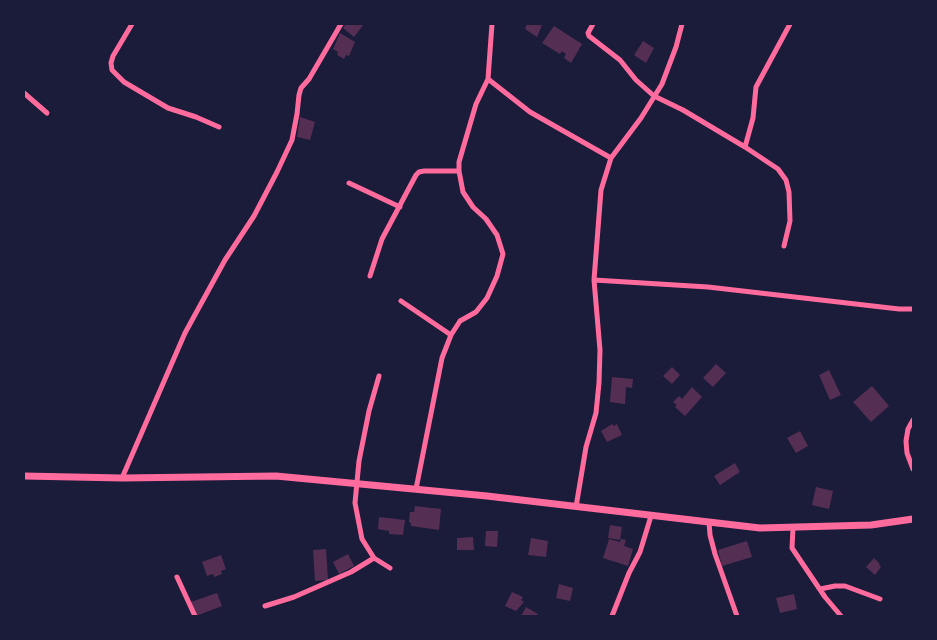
<!DOCTYPE html>
<html>
<head>
<meta charset="utf-8">
<style>
  body { margin:0 }
  #map { position:relative; width:937px; height:640px; overflow:hidden; background:#1b1b3a; font-family:Helvetica,sans-serif }
  canvas { display:block }
  .frame { position:absolute; inset:0; border:25px solid #1b1b3a; pointer-events:none }
</style>
</head>
<body>
<div id="map">
<canvas width="937" height="640"></canvas>
<div class="frame"></div>
</div>
<script>
const ctx = document.querySelector('canvas').getContext('2d');
ctx.lineJoin = 'round';
function paint(path, color) { ctx.fillStyle = color; ctx.fill(path, 'evenodd'); }
const shape = rows => new Path2D(rows.map(r => 'M' + r).join(''));
function stroke(path, color, width, dash) { ctx.strokeStyle = color; ctx.lineWidth = width; ctx.lineCap = dash ? 'butt' : 'round'; ctx.setLineDash(dash || []); ctx.stroke(path); }
paint(shape([
  [346,24,364,24,354,37,343,28],
  [527,24,542,25,537,37,525,29],
  [554,26,582,44,571,63,564,58,566,54,562,51,560,54,542,43],
  [340,33,355,42,349,56,346,55,344,59,337,55,338,52,333,49],
  [643,41,654,48,646,63,634,55],
  [300,117,315,122,310,140,297,137],
  [716,364,726,373,713,387,703,378],
  [672,367,680,375,672,384,663,376],
  [829,370,841,395,830,400,819,375],
  [612,377,633,379,632,388,626,387,625,404,610,402],
  [872,386,889,406,871,422,853,402],
  [692,387,702,397,685,416,675,407,677,405,673,402,679,396,682,399],
  [612,424,614,426,617,424,622,435,607,442,601,431],
  [800,431,808,446,796,453,787,438],
  [735,463,740,472,720,485,714,476],
  [816,487,833,491,829,509,812,505],
  [415,506,441,509,439,530,411,526,411,523,409,522,410,512,414,512],
  [379,517,405,520,403,535,389,534,389,531,378,529],
  [610,525,622,527,620,540,608,538],
  [486,531,498,531,497,547,485,546],
  [473,537,474,550,457,550,457,538],
  [531,538,548,541,546,557,528,555],
  [609,539,620,542,621,539,626,540,624,546,633,549,628,566,603,558],
  [747,541,752,557,722,566,718,550],
  [326,549,328,580,315,581,313,550],
  [348,554,354,566,339,574,333,562],
  [221,555,226,569,221,571,222,574,214,577,213,574,207,576,202,562],
  [874,558,880,564,879,565,881,567,875,575,866,567],
  [559,584,573,588,570,601,556,598],
  [512,592,523,597,521,600,524,602,516,611,505,606],
  [217,593,222,606,196,616,191,602],
  [794,594,797,609,780,613,776,598],
  [526,607,538,614,537,616,521,616]
]), '#542f53');
stroke(shape([
  [132,24,113,56,111,63,112,70,124,82,168,108,196,117,219,127],
  [593,24,588,33,589,36,620,60,636,80,654,96,683,110,745,147,778,169,786,180,789,192,790,221,784,246],
  [488,79,530,112,611,158],
  [24,93,47,113],
  [745,147,753,118,756,87,790,24],
  [349,183,400,207],
  [370,276,382,239,416,175,419,172,424,171,459,171],
  [594,280,708,287,899,309,913,309],
  [401,301,451,335],
  [379,376,369,411,359,461,355,503,362,539,374,558,390,568],
  [913,420,908,429,906,441,907,453,913,469],
  [122,478,185,333,225,260,254,216,277,172,292,140,297,114,299,95,301,88,309,79,341,24],
  [416,489,442,358,451,335,460,321,476,312,487,298,497,276,503,254,497,235,486,219,473,207,463,192,459,171,459,162,476,104,488,79,492,24],
  [576,507,586,447,596,413,599,383,600,350,594,280,601,190,611,158,641,118,662,84,676,47,682,24],
  [709,522,710,535,715,554,737,616],
  [793,528,792,548,825,597,841,616],
  [177,577,195,616],
  [820,589,835,586,845,586,880,599],
  [265,606,294,597,351,572,374,558],
  [612,616,629,573,640,552,651,516]
]), '#ff6b9d', 5);
stroke(shape([
  [24,476,122,478,276,476,487,496,760,528,871,525,913,519]
]), '#ff6b9d', 7);
</script>
</body>
</html>
